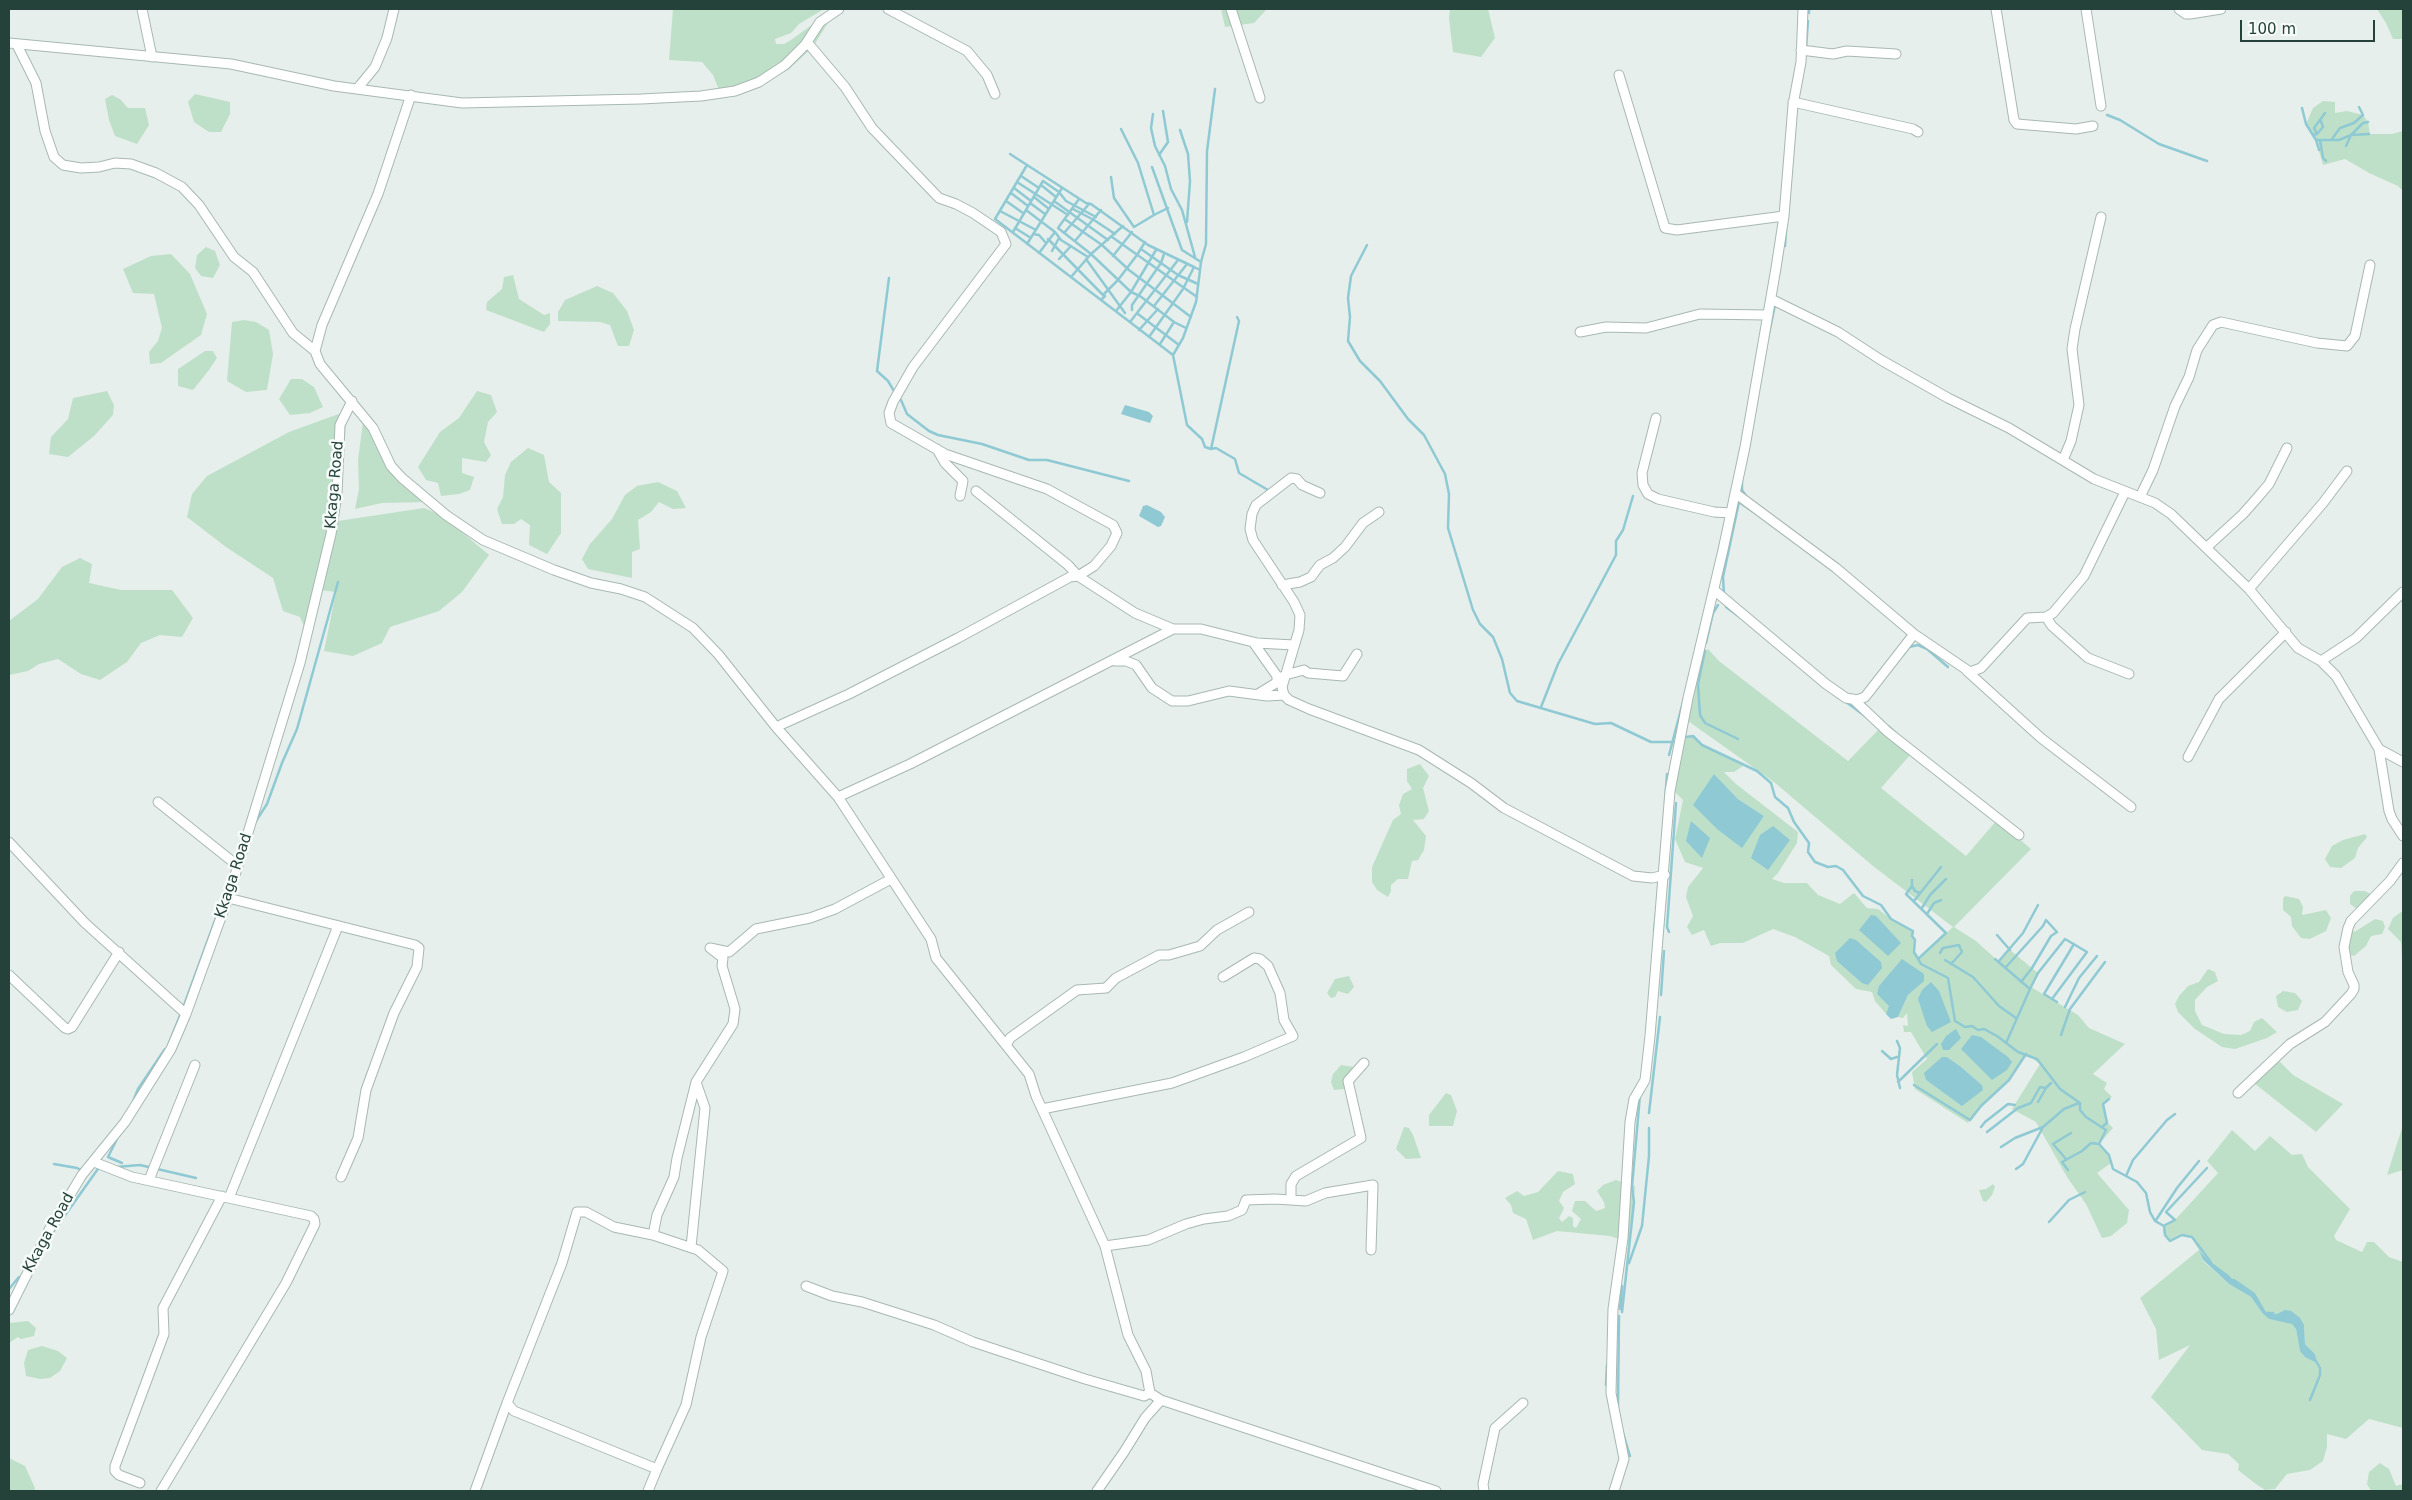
<!DOCTYPE html>
<html>
<head>
<meta charset="utf-8">
<style>
  body { margin:0 }
  #map { position:relative; width:2412px; height:1500px; overflow:hidden; background:#e6efeb; font-family:"DejaVu Sans",sans-serif }
  canvas { display:block }
  .frame { position:absolute; inset:0; border:10px solid #24423a; pointer-events:none }
  .scale { position:absolute; left:2240px; top:20px; width:135px; height:22px; box-sizing:border-box; border:2px solid #24423a; border-top:0; padding-left:6px; font-size:15px; line-height:18px; white-space:nowrap; color:#24423a; -webkit-text-stroke:4px #f7fbf9; paint-order:stroke }
</style>
</head>
<body>
<div id="map">
<canvas width="2412" height="1500"></canvas>
<div class="frame"></div>
<div class="scale">100 m</div>
</div>
<script>
const ctx = document.querySelector('canvas').getContext('2d');
ctx.lineJoin = 'round';
function paint(path, color) { ctx.fillStyle = color; ctx.fill(path, 'evenodd'); }
const shape = rows => new Path2D(rows.map(r => 'M' + r).join(''));
function stroke(path, color, width, dash) { ctx.strokeStyle = color; ctx.lineWidth = width; ctx.lineCap = dash ? 'butt' : 'round'; ctx.setLineDash(dash || []); ctx.stroke(path); }
function write(font, color, halo, rows, align = 'center') {
  ctx.font = font + ' "DejaVu Sans",sans-serif'; ctx.lineWidth = 5; ctx.setLineDash([]); ctx.textBaseline = 'middle'; ctx.strokeStyle = halo; ctx.fillStyle = color; for (const [text, x, y, turn = 0] of rows) {
    ctx.save(); ctx.translate(x, y); ctx.rotate((+turn || 0) * Math.PI / 180); ctx.textAlign = isNaN(turn) ? turn : align; if (halo) ctx.strokeText(text, 0, 0); ctx.fillText(text, 0, 0); ctx.restore();
  }
}
paint(shape([
  [673,9,824,9,799,24,791,33,775,39,776,44,784,44,791,40,831,11,834,13,813,47,788,70,774,77,719,90,713,75,702,62,669,60],
  [1221,9,1267,9,1254,23,1225,27],
  [1450,9,1488,9,1495,38,1481,57,1453,52,1449,18],
  [2377,9,2403,9,2403,39,2393,39,2386,23],
  [195,94,230,102,230,114,221,132,209,132,194,122,188,102],
  [112,95,120,99,128,108,145,108,149,125,137,144,115,136,109,120,105,99],
  [2323,101,2335,102,2335,113,2347,111,2363,115,2368,122,2370,134,2392,134,2403,131,2403,191,2398,186,2369,173,2345,159,2323,165,2316,140,2306,124,2313,108],
  [206,247,215,251,220,265,213,278,201,276,195,268,197,255],
  [171,254,190,274,207,314,201,335,161,363,150,364,149,352,158,341,162,328,154,294,133,293,123,269,151,256],
  [513,275,519,299,544,315,550,313,550,324,544,332,486,310,487,302,502,289,504,277],
  [597,286,613,293,627,311,634,330,629,346,618,346,610,325,600,322,558,321,558,312,565,300],
  [244,320,256,322,269,330,273,354,267,390,246,392,227,381,232,322],
  [205,351,213,351,217,358,209,370,193,390,178,386,178,369],
  [291,379,302,379,314,387,323,407,310,413,290,415,279,399],
  [107,391,114,405,113,415,94,436,68,457,49,454,51,437,68,419,73,398],
  [477,391,491,395,497,412,488,422,484,442,491,455,486,462,462,458,462,473,474,477,470,490,459,494,441,496,438,483,426,480,418,467,440,432,459,418],
  [347,411,338,521,424,508,443,516,489,555,462,592,439,611,390,627,382,643,353,656,324,651,336,592,320,590,307,633,300,617,283,611,273,578,226,547,187,517,192,494,207,476,289,432],
  [363,422,378,440,386,459,427,502,382,503,355,509,359,489,358,460],
  [528,448,544,455,549,482,561,493,561,533,547,554,529,545,530,525,521,519,514,524,502,524,497,509,503,497,505,475,511,462],
  [658,482,677,491,686,508,673,509,659,502,651,512,638,520,640,549,632,552,632,578,588,569,582,559,590,544,612,519,625,495,637,486],
  [80,558,92,564,89,583,121,590,172,590,193,618,182,637,160,635,141,643,127,662,100,680,81,674,58,659,39,664,28,671,9,675,9,621,38,599,62,567],
  [1708,649,1719,661,1848,761,1881,727,1911,754,1881,788,1966,856,1997,820,2031,849,1954,927,1976,941,1998,961,2010,950,2038,973,2031,987,2078,1015,2089,1028,2125,1044,2093,1074,2107,1083,2104,1089,2112,1097,2103,1104,2107,1122,2113,1128,2099,1144,2109,1155,2111,1163,2097,1173,2129,1210,2127,1223,2111,1236,2102,1238,2086,1204,2067,1177,2036,1122,2012,1109,2040,1064,2026,1054,2009,1080,1981,1106,1968,1123,1915,1089,1912,1072,1927,1059,1911,1032,1904,1032,1903,1025,1908,1026,1907,1013,1903,1018,1898,1017,1908,995,1923,981,1877,994,1890,1006,1886,1014,1875,1001,1872,992,1856,989,1831,965,1829,956,1795,937,1773,929,1743,943,1720,943,1711,946,1704,930,1692,935,1687,927,1693,916,1686,897,1688,887,1703,868,1685,862,1675,839,1683,800,1675,792,1680,756,1686,737,1693,736,1702,745,1743,766,1734,772,1724,772,1736,784,1798,832,1797,843,1778,873,1772,879,1784,883,1807,883,1818,895,1840,904,1854,893,1867,908,1878,909,1891,919,1913,931,1912,936,1915,940,1914,952,1918,959,1953,927,1873,866,1774,782,1688,721,1704,652],
  [1714,774,1738,799,1764,816,1742,847],
  [1947,1057,1960,1066,1982,1085,1940,1090,1926,1080],
  [1420,764,1429,776,1423,788,1429,811,1424,819,1413,820,1426,836,1424,850,1418,860,1412,861,1408,879,1398,879,1391,885,1391,891,1388,897,1377,890,1372,882,1372,867,1393,820,1401,814,1399,805,1403,794,1412,789,1407,781,1407,769],
  [2365,834,2367,837,2358,848,2355,858,2341,868,2330,867,2325,859,2332,846,2343,840],
  [2354,891,2365,891,2374,896,2357,909,2350,904,2350,896],
  [2285,896,2299,899,2303,907,2302,915,2326,910,2331,918,2326,931,2310,939,2301,938,2292,926,2291,917,2283,910,2283,899],
  [2401,912,2403,912,2402,958,2401,942,2388,929,2393,918],
  [2375,919,2383,921,2385,927,2382,934,2371,936,2366,946,2354,956,2347,954,2351,932,2356,931],
  [2208,969,2215,972,2218,981,2207,987,2195,1000,2195,1011,2202,1025,2224,1034,2241,1035,2250,1031,2254,1022,2262,1018,2277,1032,2267,1038,2235,1049,2222,1047,2195,1029,2178,1012,2175,1004,2179,996,2188,986,2199,982],
  [1349,976,1354,987,1348,994,1338,991,1335,997,1331,998,1327,993,1335,979],
  [2283,991,2295,993,2302,1001,2298,1010,2287,1012,2278,1007,2276,996],
  [2277,1059,2293,1075,2343,1104,2316,1132,2254,1083],
  [1341,1065,1360,1068,1360,1074,1344,1089,1334,1090,1331,1082,1333,1074],
  [1446,1093,1451,1095,1457,1111,1453,1126,1429,1126,1429,1115],
  [1404,1127,1409,1128,1413,1135,1421,1158,1406,1159,1396,1149],
  [2402,1128,2403,1170,2387,1175],
  [2232,1130,2255,1151,2270,1136,2292,1155,2302,1154,2308,1167,2350,1209,2334,1236,2336,1240,2362,1252,2367,1242,2374,1242,2389,1257,2403,1262,2403,1428,2369,1419,2346,1439,2327,1434,2327,1447,2323,1461,2310,1470,2287,1474,2275,1489,2265,1490,2256,1484,2238,1470,2239,1464,2228,1454,2202,1450,2151,1397,2190,1345,2159,1360,2156,1329,2140,1298,2199,1250,2191,1237,2182,1235,2170,1241,2165,1235,2164,1226,2175,1220,2218,1173,2207,1161],
  [2200,1251,2214,1263,2213,1265,2254,1294,2265,1313,2277,1314,2304,1325,2305,1344,2315,1354,2300,1351,2296,1329,2292,1323,2269,1319,2263,1314,2251,1297,2229,1284,2203,1261],
  [1558,1171,1573,1174,1575,1184,1563,1192,1559,1201,1564,1208,1559,1218,1562,1222,1569,1216,1573,1218,1573,1226,1576,1228,1581,1219,1572,1211,1575,1201,1585,1201,1596,1211,1605,1208,1604,1202,1597,1191,1603,1185,1616,1180,1635,1186,1630,1243,1610,1236,1557,1231,1533,1240,1526,1219,1513,1213,1511,1205,1505,1198,1517,1191,1524,1196,1538,1192],
  [1993,1184,1995,1187,1992,1195,1986,1202,1983,1201,1979,1190,1986,1189],
  [28,1321,36,1328,34,1336,21,1339,18,1337,9,1343,9,1323],
  [42,1346,58,1351,67,1358,60,1371,50,1378,40,1379,26,1376,24,1363,28,1350],
  [9,1458,25,1466,35,1488,34,1491,9,1491],
  [2380,1463,2389,1469,2396,1486,2403,1484,2403,1491,2371,1491,2367,1484,2369,1472]
]), '#bfe0c8');
paint(shape([
  [1125,405,1149,412,1153,416,1150,423,1121,414],
  [1147,505,1161,512,1165,517,1161,526,1158,527,1139,516,1143,506],
  [1714,774,1738,799,1764,816,1742,848,1717,829,1693,805],
  [1691,821,1710,838,1702,858,1686,841],
  [1773,826,1790,840,1768,870,1751,858,1760,835],
  [1871,915,1876,916,1901,943,1888,956,1859,930],
  [1850,938,1856,940,1881,962,1882,968,1868,985,1862,983,1837,961,1835,953],
  [1902,959,1924,974,1924,981,1908,995,1898,1017,1891,1019,1886,1014,1889,1006,1877,994,1879,986],
  [1931,982,1939,991,1951,1022,1932,1032,1927,1026,1918,999,1922,990],
  [1956,1029,1961,1038,1949,1050,1943,1050,1941,1044,1946,1036],
  [1972,1035,1981,1037,2008,1057,2012,1062,2007,1070,1992,1080,1961,1049],
  [1942,1057,1947,1057,1960,1066,1982,1085,1983,1090,1962,1106,1926,1080,1924,1073],
  [2199,1250,2213,1265,2254,1294,2265,1313,2277,1314,2285,1310,2291,1311,2300,1318,2304,1325,2305,1344,2315,1354,2317,1363,2305,1357,2300,1351,2296,1329,2292,1324,2269,1319,2263,1314,2251,1297,2229,1284,2203,1260]
]), '#8ec9d4');
stroke(shape([
  [1809,13,1809,9],
  [1806,47,1808,21],
  [2302,108,2306,124,2316,140,2319,150],
  [1153,114,1151,128,1155,146,1165,166,1171,189,1182,210,1195,257],
  [2107,115,2120,120,2159,144,2207,161],
  [1121,129,1138,163,1154,215,1168,208],
  [1180,130,1188,154,1190,181,1187,222],
  [2317,134,2323,127,2321,121],
  [2313,135,2317,134,2314,128,2325,113],
  [2332,139,2340,128,2354,123,2363,115,2359,107],
  [2316,140,2339,140,2351,135,2369,134],
  [2320,140,2323,158,2326,161],
  [2346,146,2351,135,2363,123,2368,122],
  [1010,154,1086,203,1091,204,1148,245,1194,267],
  [1159,155,1168,142,1163,111],
  [1027,165,995,219,1173,355,1187,425,1202,439,1205,447,1211,449,1216,448,1235,459,1239,473,1268,490],
  [1152,167,1182,250,1201,262,1196,302,1183,338,1173,355],
  [1021,176,1039,188],
  [1111,177,1114,198,1134,227,1154,215],
  [1043,181,1059,192,1066,201,1096,217],
  [1017,182,1068,215],
  [1041,185,1056,197],
  [1014,188,1031,201],
  [1011,193,1028,206],
  [1034,197,1049,209],
  [1006,201,1023,213],
  [1054,201,1108,240],
  [1030,203,1045,214],
  [1073,209,1094,220,1115,234],
  [1026,210,1055,232,1061,240,1088,257],
  [1000,211,1036,230],
  [1066,220,1102,245,1129,270,1191,317],
  [1015,228,1031,238],
  [1058,228,1091,254,1131,292,1140,296,1174,322,1186,328],
  [1058,228,1079,199],
  [1013,232,1043,181],
  [1064,233,1089,204],
  [1033,234,1039,235,1046,243],
  [1112,237,1197,297],
  [1048,239,1103,295],
  [1075,241,1101,210],
  [1027,244,1062,188],
  [1367,245,1351,276,1348,298,1350,317,1348,341,1360,361,1380,381,1408,419,1424,435,1445,474,1449,494,1448,528,1473,610,1480,624,1493,637,1502,659,1510,693,1517,701,1595,724,1611,723,1651,742,1673,742],
  [1785,246,1786,230],
  [1141,249,1178,275,1198,284],
  [1052,251,1059,238],
  [1039,253,1055,232],
  [1113,256,1132,232],
  [1059,259,1071,246],
  [1086,259,1125,313],
  [1201,262,1206,244,1207,151,1215,89],
  [1071,277,1091,254,1123,226],
  [889,278,877,371,888,381,894,391],
  [1101,300,1105,296,1103,295,1118,280,1137,255,1145,242],
  [1154,306,1187,264],
  [1132,310,1132,305,1161,263,1164,254],
  [1116,311,1131,292,1156,250],
  [1138,314,1179,345],
  [1130,322,1178,260],
  [1139,330,1158,309],
  [1149,337,1183,289,1194,267,1200,270],
  [1768,338,1775,305],
  [1160,344,1174,322],
  [901,400,907,414,929,431,938,435,982,444,1029,460,1047,460,1129,481],
  [1211,449,1239,321,1237,317],
  [1742,481,1742,490,1748,499],
  [1724,595,1723,577,1739,502,1752,511],
  [1726,607,1745,621],
  [1706,643,1713,613,1718,605],
  [1705,651,1698,684,1700,715,1705,723,1738,739],
  [1903,655,1909,647,1918,645,1927,649,1948,667],
  [1347,676,1354,666],
  [1846,702,1865,716],
  [1541,707,1558,664,1616,555,1616,541,1623,530,1633,496],
  [1888,726,1896,733],
  [1686,737,1693,736,1702,745,1757,771,1771,783,1775,797,1788,808,1794,822,1809,843,1808,852,1815,862,1828,867,1836,866,1843,870,1863,896,1881,905,1891,919,1913,931,1912,936,1915,940,1914,952,1921,964,1948,978,1955,1021,1965,1027,1972,1026,1978,1030,1984,1029,1997,1036,2018,1052,2037,1059,2060,1089,2080,1103,2080,1110,2086,1117,2106,1130,2099,1144,2109,1155,2113,1169,2137,1182,2146,1193,2150,1212,2155,1221,2164,1226,2165,1235,2170,1241,2182,1235,2192,1237,2213,1265,2229,1277],
  [1669,755,1684,698],
  [1665,803,1667,774],
  [254,824,267,804,282,763,297,729,338,582],
  [1912,880,1912,886,1906,894,1946,933,1918,959],
  [1912,886,1915,891,1920,893],
  [1914,901,1941,867],
  [1922,908,1930,895,1946,879],
  [1927,914,1934,903,1941,900],
  [1654,931,1656,914],
  [1669,932,1667,927,1676,803],
  [1997,935,2010,950],
  [1940,953,1943,948,1959,945,1962,952,1951,964],
  [1995,959,2030,989,2006,1043],
  [1945,960,1973,977,1999,1006,2016,1018],
  [1999,961,2023,933,2038,905],
  [2006,967,2043,926,2046,920,2057,932,2051,936,2032,968,2021,982],
  [2030,989,2038,973,2065,939,2087,952,2052,999],
  [1661,995,1664,951],
  [2057,1002,2044,994,2074,944],
  [2065,1007,2079,978,2097,956],
  [183,1008,217,915],
  [2061,1035,2070,1009,2105,962],
  [1897,1041,1900,1048,1897,1075,1900,1088],
  [169,1043,181,1013],
  [1882,1051,1891,1059,1897,1057],
  [1898,1082,1937,1044],
  [1914,1085,1970,1120,1981,1106,2009,1080,2026,1054],
  [2038,1102,2046,1088],
  [132,1104,138,1089,165,1049],
  [1649,1113,1660,1017],
  [1981,1127,1985,1122,2008,1104,2015,1105],
  [2102,1127,2107,1123,2103,1104,2109,1099],
  [1987,1132,2018,1108,2031,1103,2040,1087,2046,1088,2051,1083],
  [117,1139,108,1157,122,1163],
  [2001,1147,2015,1138,2043,1127,2064,1109,2079,1103],
  [2066,1159,2053,1144,2071,1133],
  [54,1164,77,1168,83,1171],
  [116,1167,140,1165,196,1178],
  [2016,1169,2023,1164,2042,1129],
  [2068,1170,2062,1162,2082,1151,2091,1143,2099,1144],
  [2126,1176,2133,1160,2167,1120,2175,1114],
  [2156,1220,2177,1188,2199,1161],
  [2049,1222,2069,1200,2085,1192],
  [2165,1225,2175,1220,2166,1212,2207,1168],
  [51,1235,100,1166],
  [1629,1263,1642,1226,1649,1156,1649,1128],
  [2234,1280,2254,1294,2265,1313,2273,1313],
  [15,1288,22,1275],
  [9,1289,19,1277],
  [1620,1309,1622,1286],
  [1622,1312,1634,1202,1632,1187,1640,1095],
  [1606,1385,1607,1365],
  [2310,1400,2320,1375,2320,1368,2316,1361],
  [1618,1406,1619,1316],
  [1623,1433,1630,1456]
]), '#8ec9d4', 2.5);
const minor = shape([
  [142,9,152,57],
  [888,9,967,51,987,75,995,94],
  [1231,9,1260,98],
  [1996,9,2014,120,2017,124,2076,129,2093,126],
  [2086,9,2101,106],
  [2179,9,2186,14,2190,14,2221,9],
  [807,42,845,87,872,128,939,198,956,204,973,213,1001,232,1006,244,913,367,893,402,889,413,891,423,945,454,1047,489,1113,525,1117,533,1111,546,1094,566,1078,576,1068,565,976,491],
  [9,43,231,64,334,86,462,103,641,99,701,96,735,91,759,82,785,65,805,45,820,22,839,9],
  [17,45,36,83,45,131,54,157,63,165,81,168,99,167,115,163,131,164,156,173,182,187,199,205,234,257,253,272,293,333,315,351],
  [1801,50,1833,54,1847,51,1896,54],
  [1619,75,1665,228,1677,230,1784,216],
  [357,89,375,67,387,38,394,9],
  [411,95,378,194,322,325,315,351,320,364,373,428,391,466,402,478,446,515,483,540,554,570,591,583,621,589,645,597,693,628,718,654,776,727,838,797,931,939,936,958,1029,1074,1036,1096,1105,1246,1128,1335,1146,1371,1150,1393,1161,1400,1436,1491],
  [1793,102,1913,129,1918,132],
  [1771,299,1838,332,1881,360,1948,398,2009,428,2094,479,2155,503,2171,514,2249,589,2298,648,2321,661,2336,676,2379,749,2389,811,2392,819,2403,836],
  [1580,332,1606,327,1646,328,1700,314,1767,315],
  [1656,418,1642,473,1643,485,1648,494,1658,499,1714,512,1731,513],
  [937,449,945,463,963,481,960,496],
  [2063,460,2071,441,2079,405,2072,349,2075,329,2101,217],
  [1320,493,1302,485,1297,479,1291,478,1256,505,1252,514,1250,529,1253,540,1294,602,1300,615,1299,630,1282,687,1284,695,1289,700,1309,709,1419,750,1471,783,1504,808,1633,876,1652,878,1665,875],
  [1735,493,1836,568,1914,634,1970,672,1981,668,2027,618,2046,617,2053,613,2084,576,2125,492],
  [2140,497,2153,470,2175,406,2189,377,2197,350,2213,325,2221,322,2317,343,2347,346,2355,336,2370,265],
  [2207,547,2243,514,2258,497,2269,484,2287,448],
  [1282,585,1300,582,1311,577,1320,565,1333,558,1345,547,1363,523,1379,512],
  [2249,589,2323,503,2347,471],
  [1714,590,1826,684,1846,698,1857,700,1865,697,1914,634],
  [2046,617,2052,626,2088,658,2129,674],
  [1253,642,1277,676,1277,680],
  [1115,661,1126,661,1136,665,1152,688,1172,701,1188,701,1229,691,1267,696,1284,695],
  [2321,661,2356,638,2403,592],
  [1967,671,2041,738,2131,807],
  [1285,675,1304,670,1308,673,1343,676,1357,654],
  [1258,694,1276,683,1281,677],
  [1853,699,1888,732,2019,835],
  [776,727,849,694,958,638,1070,577,1078,576,1135,613,1173,629],
  [2379,749,2403,762],
  [2188,757,2219,699,2286,632],
  [838,797,910,764,1173,629,1201,629,1257,643,1294,645],
  [158,802,238,866],
  [9,842,85,923,186,1014],
  [228,898,415,945,419,948,417,967,394,1013,366,1090,358,1138,341,1177],
  [9,975,65,1028,68,1029,72,1027,119,952],
  [1007,1044,1010,1038,1077,990,1106,988,1116,978,1159,955,1169,955,1200,946,1217,930,1249,912],
  [2238,1093,2290,1044,2325,1022,2351,994,2354,989,2354,985,2348,972,2344,947,2348,928,2351,921,2390,881,2403,863],
  [1042,1109,1172,1083,1244,1057,1293,1036,1284,1020,1280,993,1268,966,1260,959,1254,958,1223,977],
  [94,1162,132,1177,311,1216,314,1219,315,1224,286,1283,161,1491],
  [149,1180,195,1065],
  [229,1198,338,926],
  [1291,1199,1291,1184,1296,1176,1361,1138,1348,1081,1364,1063],
  [653,1235,657,1215,674,1177,677,1158,696,1082,733,1024,735,1009,722,966,723,958,710,948,729,952,756,929,810,918,835,909,891,879],
  [1105,1246,1148,1240,1186,1224,1204,1219,1228,1216,1242,1210,1246,1200,1275,1199,1306,1201,1325,1193,1373,1185,1371,1250],
  [691,1247,705,1108,696,1082],
  [806,1286,832,1296,862,1302,934,1325,973,1342,1085,1379,1144,1396,1150,1393],
  [9,1310,50,1228,82,1175,125,1122,171,1049,186,1014,228,898,300,663,331,534,337,494,340,425,352,401],
  [140,1483,119,1475,115,1471,115,1466,164,1334,163,1308,222,1196],
  [475,1491,507,1403,509,1398,562,1263,577,1212,586,1212,614,1227,653,1235,698,1250,723,1271,701,1337,686,1405,657,1469,514,1411,507,1403],
  [648,1491,657,1469],
  [1097,1491,1124,1452,1145,1418,1161,1400],
  [1484,1491,1483,1484,1495,1428,1523,1403],
  [1614,1491,1624,1459,1611,1393,1613,1309,1623,1238,1630,1122,1634,1099,1645,1080,1650,1036,1670,791,1688,698,1723,550,1745,447,1776,268,1784,216,1793,105,1801,62,1803,9]
]);
stroke(minor, '#a8b8b2', 11);
stroke(minor, '#fff', 9);
write('15px', '#24423a', '#f7fbf9', [
  ["Kkaga Road",335,485,-85],
  ["Kkaga Road",234,876,-72],
  ["Kkaga Road",49,1233,-61]
]);
</script>
</body>
</html>
